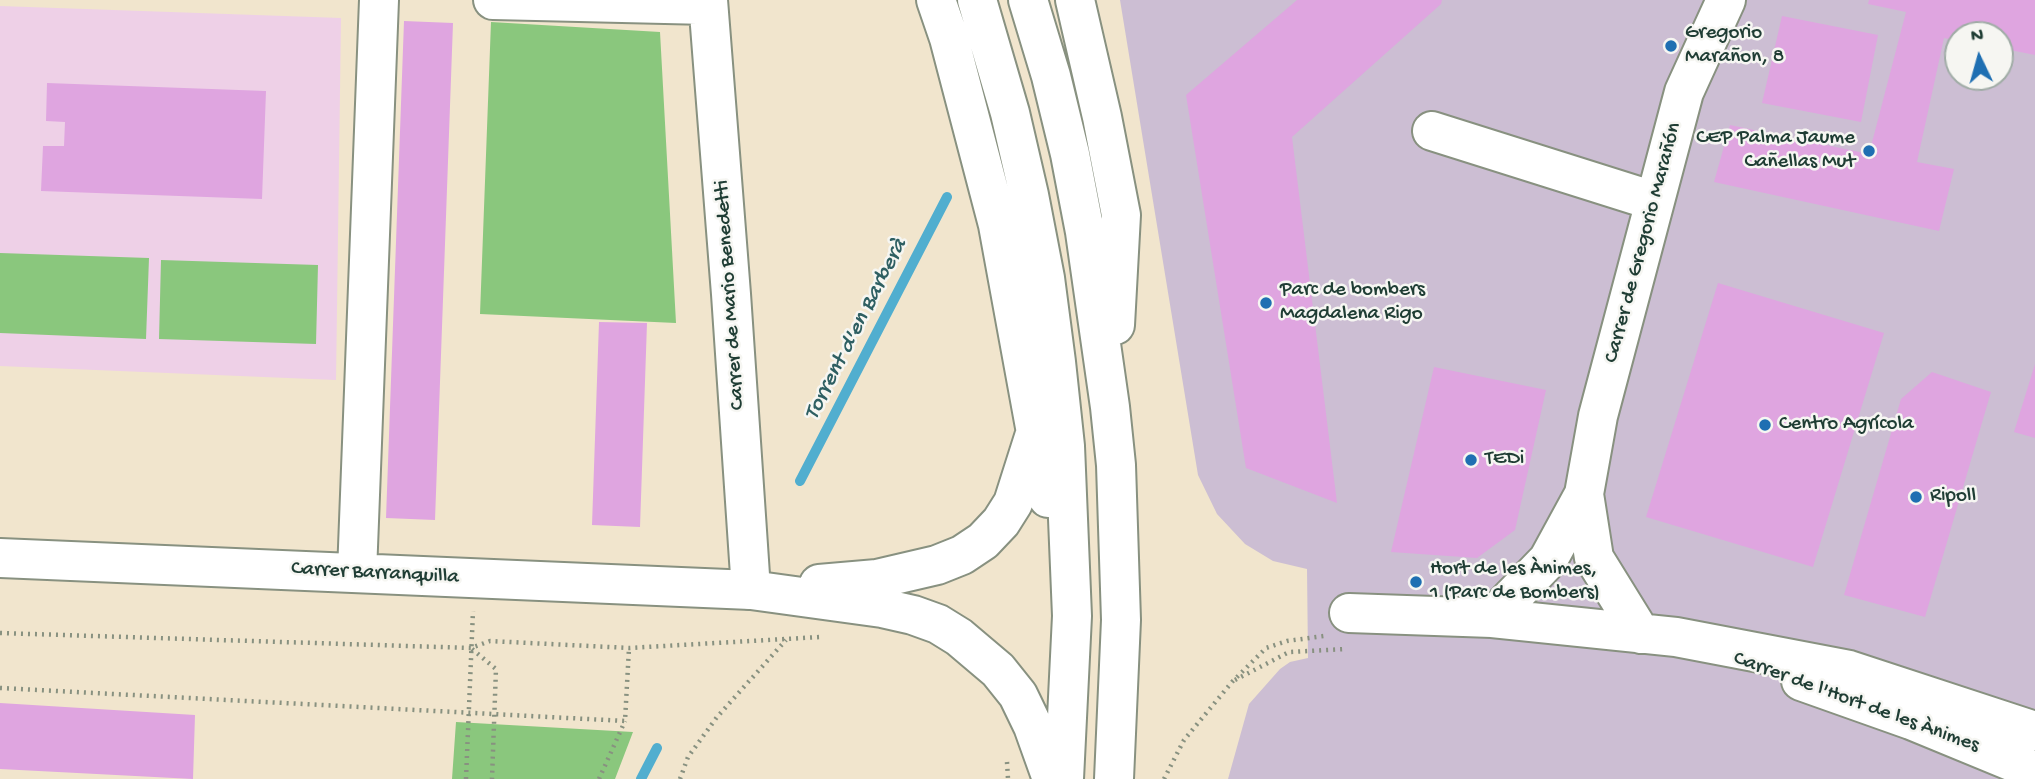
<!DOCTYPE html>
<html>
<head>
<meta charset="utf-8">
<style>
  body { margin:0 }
  #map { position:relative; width:2035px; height:779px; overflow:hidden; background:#f1e5cd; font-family:"Gochi Hand",sans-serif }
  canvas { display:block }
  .north { position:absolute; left:1944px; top:21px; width:70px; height:70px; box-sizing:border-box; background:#f6f6f2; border:2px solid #a0aca6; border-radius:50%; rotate:355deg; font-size:19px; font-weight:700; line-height:28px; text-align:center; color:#1f3d34 }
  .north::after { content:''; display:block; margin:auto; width:24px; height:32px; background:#1f6fb2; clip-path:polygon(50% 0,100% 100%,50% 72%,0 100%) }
</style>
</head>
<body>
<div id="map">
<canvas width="2035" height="779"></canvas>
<div class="north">N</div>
</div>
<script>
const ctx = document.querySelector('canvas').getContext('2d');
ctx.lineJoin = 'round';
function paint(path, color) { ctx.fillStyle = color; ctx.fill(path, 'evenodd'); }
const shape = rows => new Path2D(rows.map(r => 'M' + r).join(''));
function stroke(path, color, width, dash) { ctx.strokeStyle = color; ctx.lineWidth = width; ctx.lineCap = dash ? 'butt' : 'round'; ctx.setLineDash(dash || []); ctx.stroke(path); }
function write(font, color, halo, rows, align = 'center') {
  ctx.font = font + ' "Gochi Hand",sans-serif'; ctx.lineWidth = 5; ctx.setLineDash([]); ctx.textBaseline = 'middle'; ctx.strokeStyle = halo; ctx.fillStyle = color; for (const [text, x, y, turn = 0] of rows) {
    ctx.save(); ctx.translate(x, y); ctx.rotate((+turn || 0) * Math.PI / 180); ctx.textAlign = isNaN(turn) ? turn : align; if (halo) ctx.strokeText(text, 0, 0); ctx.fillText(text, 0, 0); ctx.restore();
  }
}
paint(shape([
  [0,6,341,18,336,380,0,366]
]), '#eed0e7');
paint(shape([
  [1120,0,2035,0,2035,779,1228,779,1249,704,1280,669,1290,662,1308,658,1307,569,1273,561,1245,544,1217,514,1198,475],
  [1958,35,2000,35,2000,77,1958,77]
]), '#ccbed3');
paint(shape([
  [491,22,660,32,676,323,480,314],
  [0,253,149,258,146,339,0,333],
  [161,260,318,265,316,344,159,339],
  [456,722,633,732,615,779,452,779]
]), '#8ac77d');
stroke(shape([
  [800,481,947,197],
  [641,779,657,748]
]), '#51aecf', 10);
paint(shape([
  [1297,0,1442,0,1441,4,1292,137,1337,503,1246,468,1186,95],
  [1869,0,2035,0,2035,55,2000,48,2000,35,1958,35,1958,41,1944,38,1917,162,1954,169,1939,231,1714,182,1730,125,1869,154,1906,12,1868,4],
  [1782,16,1878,35,1861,122,1762,103],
  [404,21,453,23,435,520,386,518],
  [47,83,266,91,262,199,41,191,43,146,64,146,65,122,46,121],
  [1718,283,1884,333,1813,567,1646,517],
  [599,322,647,323,640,527,592,525],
  [2035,364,2035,438,2014,432],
  [1434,367,1546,390,1515,530,1477,558,1391,552],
  [1932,372,1991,392,1925,617,1844,595,1901,399],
  [0,703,195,715,193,779,0,769]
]), '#dfa5e0');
const minor = shape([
  [493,0,708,5],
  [1432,131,1654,201],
  [1584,494,1594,558,1641,634],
  [0,558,751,590,731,294,708,0],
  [357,573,379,0],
  [1349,613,1492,618,1676,637,1849,670,2035,731],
  [1492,618,1548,560,1584,494,1598,416,1684,92,1726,0],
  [1801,681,1911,720,2035,771]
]);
const highway = shape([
  [936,0,949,38,998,225,1048,498],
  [977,0,1010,113,1029,195,1045,278,1056,362,1065,446,1072,616,1064,779],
  [1028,0,1051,76,1070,154,1085,232,1110,407,1116,465,1121,620,1114,779],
  [1075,0,1102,117,1121,215,1115,325],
  [819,584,877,579,937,565,962,555,983,541,1001,522,1013,503,1034,437],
  [751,590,882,608,913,615,938,624,959,637,998,670,1018,695,1033,726,1052,779]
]);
stroke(minor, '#889180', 42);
stroke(highway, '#889180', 42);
stroke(shape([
  [0,633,471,648,490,641,629,648,820,637],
  [472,649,496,669,492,779],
  [1235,680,1289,652,1346,649],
  [0,688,625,721,629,648],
  [1007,762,1008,779],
  [466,779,473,611],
  [599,779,625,721],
  [680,779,688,757,717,717,786,640],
  [1164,779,1184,740,1232,682,1266,648,1287,641,1324,636]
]), '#889180', 4.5, [2, 5]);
stroke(minor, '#fff', 38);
stroke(highway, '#fff', 38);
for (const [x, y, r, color] of [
  [1671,46,7,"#1f6fb2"],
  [1869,151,7,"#1f6fb2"],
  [1266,303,7,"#1f6fb2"],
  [1765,425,7,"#1f6fb2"],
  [1471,460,7,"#1f6fb2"],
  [1916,497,7,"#1f6fb2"],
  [1416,582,7,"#1f6fb2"]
]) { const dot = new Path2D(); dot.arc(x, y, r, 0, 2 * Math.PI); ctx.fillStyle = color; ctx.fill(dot); stroke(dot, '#f6f6f2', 2.5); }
write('21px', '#1f3d34', '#f6f6f2', [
  ["Gregorio",1685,34],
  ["Marañon, 8",1685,58],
  ["CEP Palma Jaume",1855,139,"right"],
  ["Cañellas Mut",1855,163,"right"],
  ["Parc de bombers",1280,291],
  ["Magdalena Rigo",1280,315],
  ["Centro Agrícola",1779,425],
  ["TEDi",1485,460],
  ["Ripoll",1930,497],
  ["Hort de les Ànimes,",1430,570],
  ["1 (Parc de Bombers)",1430,594]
], 'left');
write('21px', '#1f3d34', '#f6f6f2', [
  ["Carrer de Gregorio Marañón",1644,243,-75],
  ["Carrer de Mario Benedetti",731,295,-94],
  ["Carrer Barranquilla",375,574,3],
  ["Carrer de l'Hort de les Ànimes",1856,703,20]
]);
write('italic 23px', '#2e5f62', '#f6f6f2', [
  ["Torrent d'en Barberà",857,330,-63]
]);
</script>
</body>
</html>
